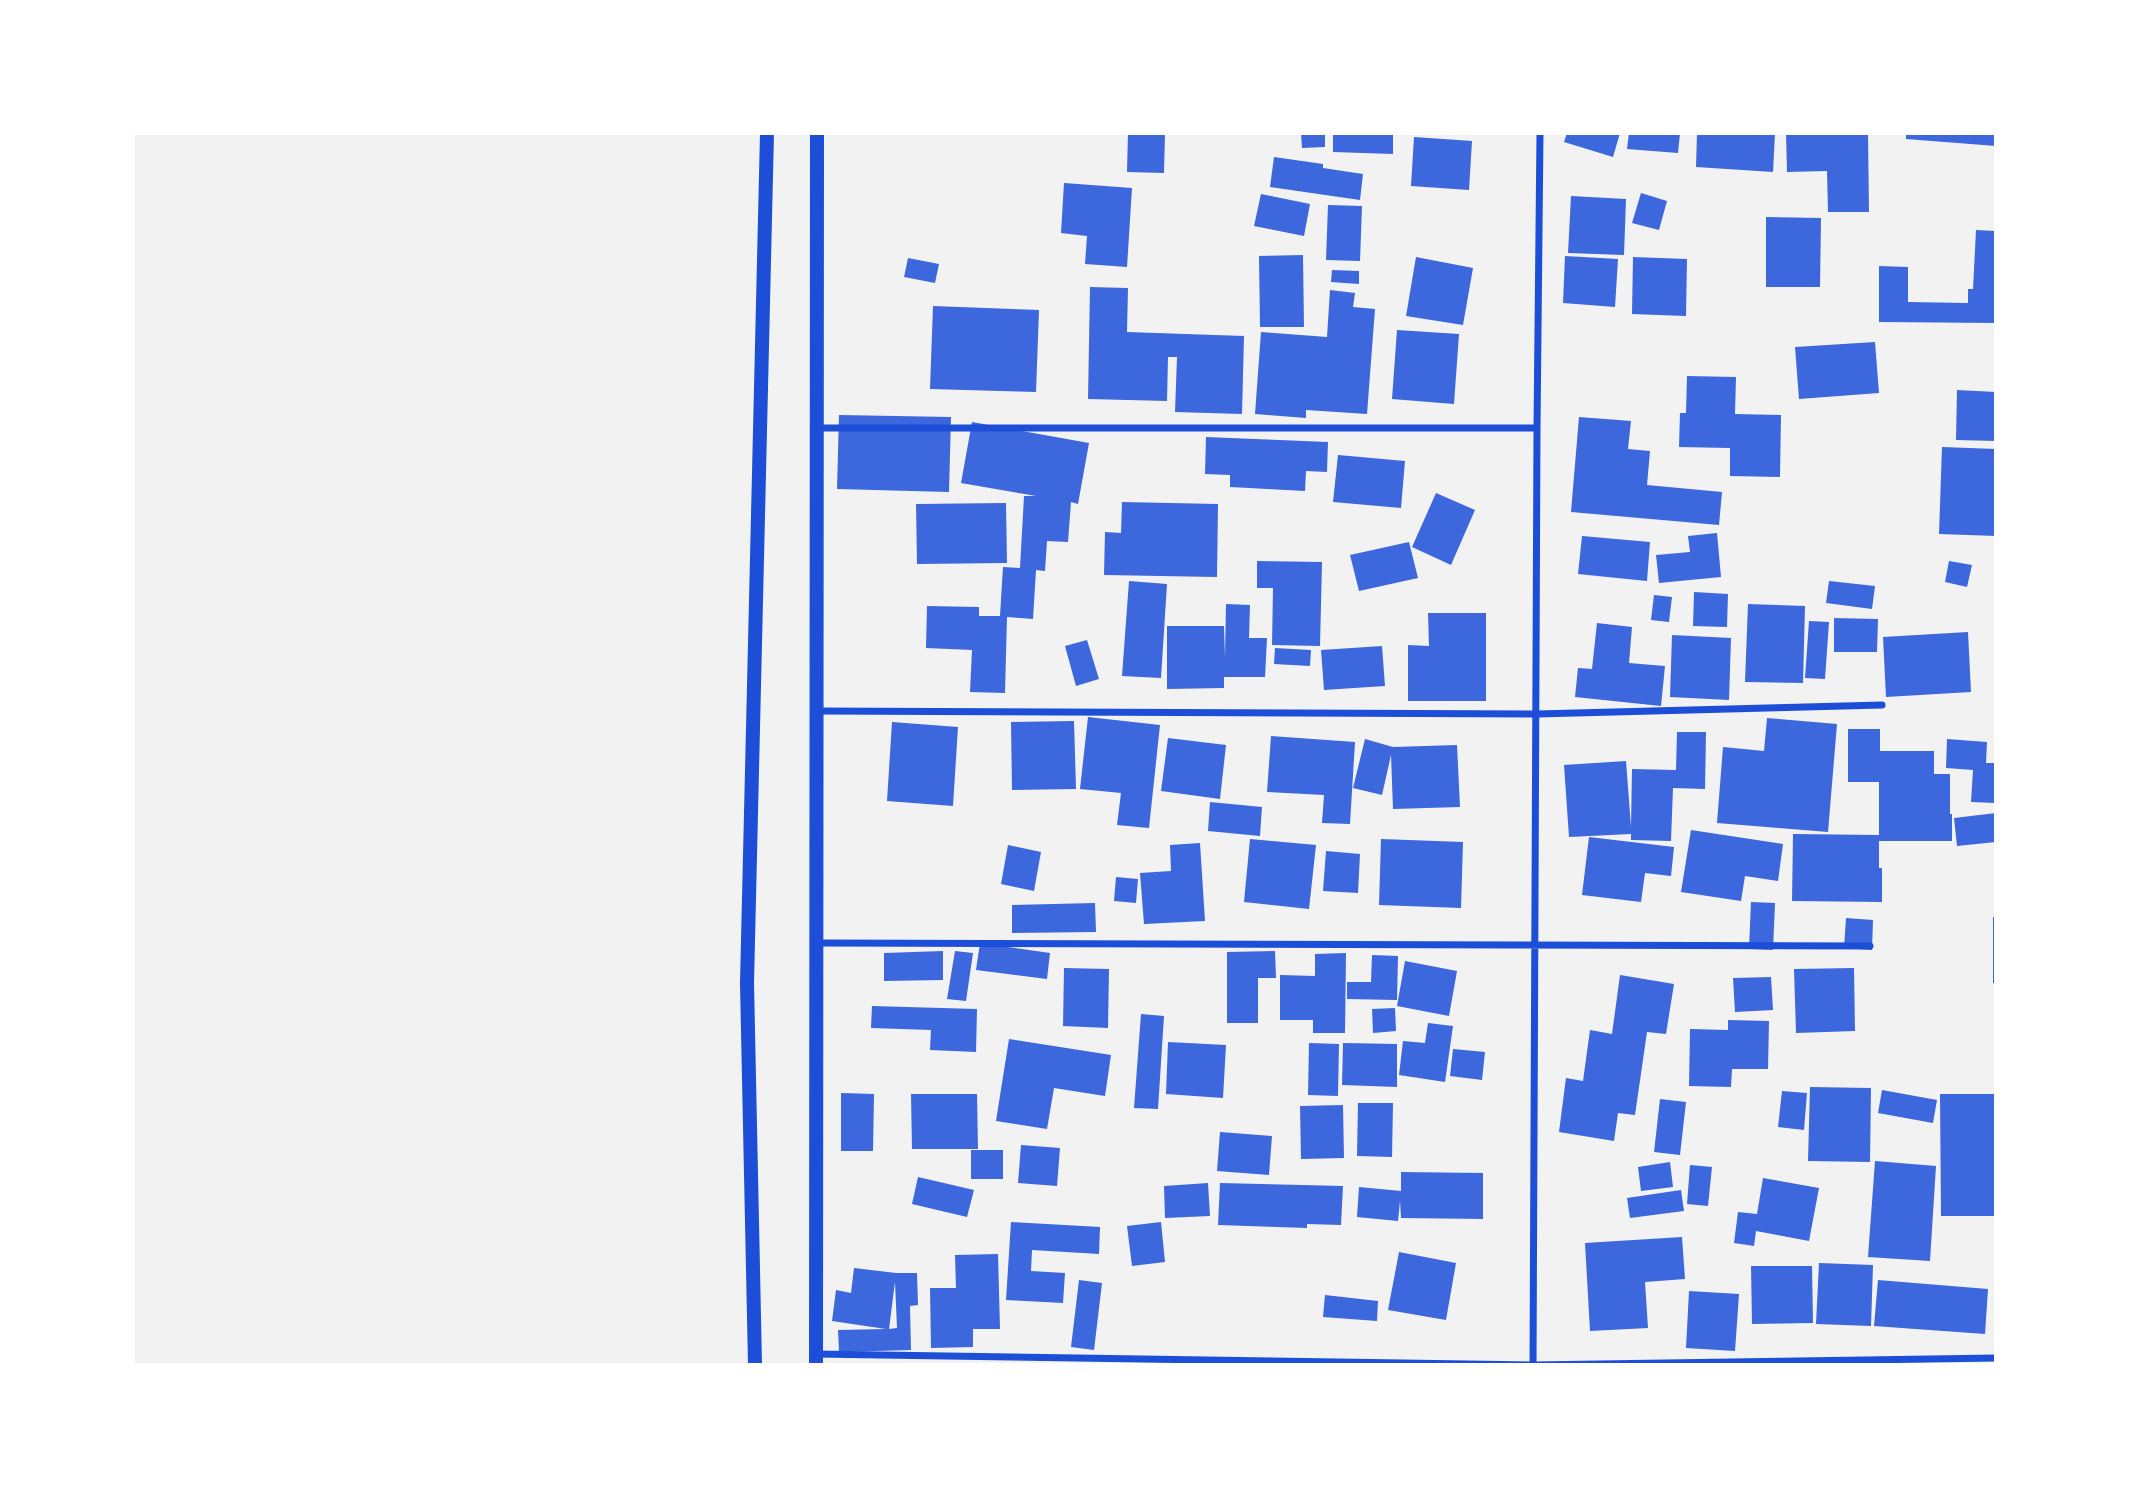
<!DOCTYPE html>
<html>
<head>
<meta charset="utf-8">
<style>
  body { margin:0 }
  #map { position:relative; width:2129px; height:1498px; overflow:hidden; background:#f2f2f2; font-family:Barlow,sans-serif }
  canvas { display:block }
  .frame { position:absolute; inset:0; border:135px solid #fff; pointer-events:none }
</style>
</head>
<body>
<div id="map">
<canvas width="2129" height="1498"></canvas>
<div class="frame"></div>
</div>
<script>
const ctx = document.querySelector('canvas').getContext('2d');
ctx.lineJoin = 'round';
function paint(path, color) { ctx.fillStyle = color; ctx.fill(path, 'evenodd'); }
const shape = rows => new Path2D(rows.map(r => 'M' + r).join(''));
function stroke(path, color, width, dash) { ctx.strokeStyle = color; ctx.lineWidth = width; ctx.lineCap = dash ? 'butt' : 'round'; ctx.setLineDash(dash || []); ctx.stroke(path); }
paint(shape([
  [1128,133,1165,133,1164,173,1127,172],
  [1301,133,1325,133,1325,147,1302,148],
  [1333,133,1393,133,1393,154,1333,152],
  [1567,133,1620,133,1613,157,1564,142],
  [1629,133,1680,133,1678,153,1627,149],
  [1697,133,1775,133,1773,172,1696,167],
  [1786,133,1868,133,1869,212,1828,212,1827,171,1787,172],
  [1906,133,1996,133,1996,146,1906,139],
  [1414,137,1472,141,1469,190,1411,186],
  [1274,157,1323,164,1323,168,1363,174,1360,200,1270,187],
  [1064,183,1132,188,1127,267,1085,264,1087,236,1061,233],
  [1641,193,1667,201,1659,230,1632,223],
  [1261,194,1310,204,1304,236,1254,226],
  [1571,196,1626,199,1624,255,1568,253],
  [1328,205,1362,206,1360,261,1326,260],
  [1766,217,1821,218,1820,287,1766,287],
  [1976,230,1996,231,1996,323,1879,322,1879,266,1908,267,1908,302,1968,303,1968,289,1973,289],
  [1303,255,1304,327,1260,327,1259,256],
  [1565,256,1618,259,1615,307,1563,303],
  [1416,257,1473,268,1463,325,1406,316],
  [1633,257,1687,259,1686,316,1632,314],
  [908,258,939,264,935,283,904,277],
  [1332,270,1359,271,1359,284,1331,282],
  [1090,287,1128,288,1127,332,1244,336,1242,414,1175,412,1177,357,1168,357,1167,401,1088,399],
  [1330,290,1355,293,1353,307,1375,309,1367,414,1306,410,1306,418,1255,414,1261,332,1327,337],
  [933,306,1039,310,1036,392,930,389],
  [1397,330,1459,334,1454,404,1392,399],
  [1875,342,1879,393,1799,399,1795,347],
  [1687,376,1736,377,1735,414,1781,415,1780,477,1730,476,1730,448,1679,447,1680,413,1686,413],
  [1957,390,1996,392,1996,441,1956,440],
  [839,415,951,417,949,492,837,489],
  [1579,417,1631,421,1628,449,1650,451,1647,485,1722,492,1719,525,1571,512],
  [972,422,1089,443,1078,504,1071,502,1068,542,1047,541,1045,571,1036,570,1033,619,1007,617,1005,693,970,692,972,650,926,648,927,606,979,607,979,616,1000,616,1003,567,1020,568,1024,496,1036,496,961,483],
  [1206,437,1328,442,1327,472,1306,471,1305,491,1230,487,1230,475,1205,474],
  [1942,447,1996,449,1996,536,1939,534],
  [1338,455,1405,461,1401,508,1333,502],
  [1436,493,1475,510,1451,565,1412,547],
  [1122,502,1218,504,1217,577,1104,575,1105,532,1121,533],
  [1006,503,1007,563,917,564,916,504],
  [1717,533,1721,577,1659,583,1656,555,1690,552,1688,536],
  [1582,536,1650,542,1647,581,1578,574],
  [1409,542,1418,578,1359,591,1350,555],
  [1257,561,1322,562,1320,646,1272,645,1273,588,1257,588],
  [1949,561,1972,565,1967,587,1945,582],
  [1129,581,1167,584,1161,678,1122,676],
  [1829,581,1875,586,1872,609,1826,603],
  [1694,592,1728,594,1727,627,1693,626],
  [1654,595,1672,597,1669,622,1651,620],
  [1226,604,1250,605,1249,638,1267,638,1265,677,1224,677,1224,688,1167,689,1167,626,1224,626,1225,657],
  [1748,604,1805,606,1803,683,1745,682],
  [1428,613,1486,613,1486,701,1408,701,1408,645,1429,646],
  [1834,618,1878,619,1877,652,1834,652],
  [1809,621,1829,622,1825,679,1805,678],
  [1597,623,1632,627,1629,663,1665,666,1661,706,1575,697,1578,668,1592,669],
  [1968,632,1971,692,1886,697,1883,637],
  [1672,635,1731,638,1729,700,1670,697],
  [1087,640,1099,679,1076,686,1065,646],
  [1382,646,1385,686,1324,690,1321,650],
  [1275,648,1311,650,1310,666,1274,664],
  [1088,717,1160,725,1149,828,1117,825,1121,793,1080,789],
  [1767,718,1837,724,1828,832,1717,823,1723,747,1764,751],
  [1074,721,1076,789,1012,790,1011,722],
  [892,722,958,727,953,806,887,801],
  [1848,729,1880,729,1880,751,1934,751,1934,774,1950,774,1950,814,1952,814,1952,841,1879,841,1879,868,1882,868,1882,902,1792,901,1793,834,1879,835,1879,782,1848,782],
  [1677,732,1706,732,1705,789,1673,788,1671,841,1631,840,1631,834,1569,837,1564,765,1626,761,1631,827,1632,769,1676,770],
  [1271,736,1355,742,1350,824,1322,823,1324,795,1267,792],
  [1168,738,1226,745,1220,799,1161,791],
  [1365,739,1393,747,1457,745,1460,807,1393,809,1391,755,1382,795,1353,788],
  [1947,739,1987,742,1986,763,1996,763,1996,803,1971,802,1973,770,1946,768],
  [1210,802,1262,807,1260,836,1208,831],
  [1996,813,1996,842,1957,846,1954,818],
  [1691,830,1783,844,1778,881,1745,876,1741,901,1681,892],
  [1589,837,1674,847,1671,876,1645,873,1641,902,1582,895],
  [1250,839,1316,845,1309,909,1244,902],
  [1381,839,1463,842,1461,908,1379,905],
  [1200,843,1205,921,1144,924,1140,873,1171,871,1170,845],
  [1008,845,1041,852,1034,891,1001,884],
  [1326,851,1360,854,1358,893,1323,891],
  [1116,877,1138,879,1136,903,1114,901],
  [1751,902,1775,903,1773,950,1749,949],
  [1095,903,1096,932,1012,933,1012,905],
  [1993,917,1996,917,1996,983,1993,983],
  [1846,918,1873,920,1872,950,1844,948],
  [980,943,1050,953,1047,979,976,970],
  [943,951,943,980,884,981,884,953],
  [955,951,973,953,966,1001,947,999],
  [1275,951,1276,978,1258,978,1258,1023,1227,1023,1227,952],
  [1346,953,1345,1033,1313,1033,1313,1020,1280,1020,1280,975,1315,976,1315,954],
  [1372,955,1398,956,1397,1000,1347,999,1347,982,1371,982],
  [1405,961,1457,971,1449,1016,1397,1006],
  [1064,968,1109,969,1108,1028,1063,1026],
  [1854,968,1855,1031,1796,1033,1794,969],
  [1620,975,1674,984,1666,1034,1647,1032,1635,1115,1618,1113,1614,1141,1559,1132,1566,1078,1583,1081,1590,1030,1612,1034],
  [1771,977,1773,1010,1735,1012,1733,978],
  [872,1006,977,1009,976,1052,930,1050,931,1030,871,1028],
  [1395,1008,1396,1031,1373,1033,1372,1009],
  [1141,1014,1164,1016,1158,1109,1134,1108],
  [1728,1020,1769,1021,1768,1069,1732,1069,1731,1087,1689,1086,1690,1029,1728,1030],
  [1428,1023,1453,1026,1445,1082,1399,1075,1403,1041,1425,1043],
  [1009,1039,1111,1055,1105,1096,1054,1088,1047,1129,996,1121],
  [1168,1042,1226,1045,1223,1098,1166,1094],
  [1309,1043,1339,1044,1338,1096,1308,1095],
  [1343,1043,1397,1044,1397,1087,1342,1085],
  [1453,1049,1485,1052,1482,1080,1450,1076],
  [1810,1087,1871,1088,1870,1162,1808,1161],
  [1882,1090,1937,1100,1933,1123,1878,1113],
  [1782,1091,1807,1093,1804,1130,1778,1127],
  [841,1093,874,1094,873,1151,841,1151],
  [911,1094,977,1094,978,1149,912,1149],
  [1940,1094,1996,1094,1996,1216,1941,1216],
  [1660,1099,1686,1102,1680,1155,1654,1152],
  [1358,1103,1393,1103,1392,1157,1357,1156],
  [1343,1105,1344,1158,1301,1159,1300,1106],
  [1220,1132,1272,1136,1269,1175,1217,1171],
  [1021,1145,1060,1148,1057,1186,1018,1183],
  [971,1150,1003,1150,1003,1179,971,1179],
  [1875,1161,1936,1166,1930,1261,1868,1257],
  [1670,1162,1673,1187,1641,1191,1638,1167],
  [1690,1165,1712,1167,1708,1206,1687,1204],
  [1401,1172,1483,1173,1483,1219,1401,1218,1400,1201,1398,1221,1357,1217,1359,1187,1401,1191],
  [918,1177,974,1190,967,1217,912,1204],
  [1763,1178,1819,1188,1809,1241,1756,1231,1754,1246,1734,1243,1738,1212,1757,1214],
  [1208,1183,1210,1216,1165,1218,1164,1186],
  [1220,1183,1343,1186,1341,1225,1307,1224,1307,1228,1218,1225],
  [1681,1190,1684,1211,1630,1218,1627,1198],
  [1011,1222,1100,1227,1099,1254,1032,1250,1031,1271,1065,1273,1063,1303,1006,1300],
  [1161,1222,1165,1262,1132,1266,1127,1226],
  [1682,1237,1685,1279,1645,1282,1648,1328,1590,1331,1585,1243],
  [1399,1252,1456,1263,1446,1320,1388,1310],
  [998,1254,1000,1329,973,1329,973,1347,931,1348,930,1288,956,1288,955,1255],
  [1819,1263,1873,1265,1871,1326,1816,1324],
  [1751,1266,1812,1266,1813,1323,1752,1324],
  [854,1268,896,1273,917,1273,918,1305,910,1306,911,1350,839,1352,838,1330,886,1329,832,1321,836,1290,851,1293],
  [895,1282,897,1328,889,1329],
  [1079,1280,1102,1283,1094,1350,1071,1347],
  [1878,1280,1988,1289,1985,1334,1874,1326],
  [1689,1291,1739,1294,1735,1351,1686,1348],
  [1325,1295,1378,1301,1377,1321,1323,1317]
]), '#3d67dc');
stroke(shape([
  [816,428,1537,428],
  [816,711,1537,714,1882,705],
  [817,943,1870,946],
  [816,1354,1533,1365,1996,1358],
  [1533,1365,1537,428,1540,133]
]), '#1d4ed8', 7);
stroke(shape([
  [755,1365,747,983,767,133],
  [816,1365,817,133]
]), '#1d4ed8', 14);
</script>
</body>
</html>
